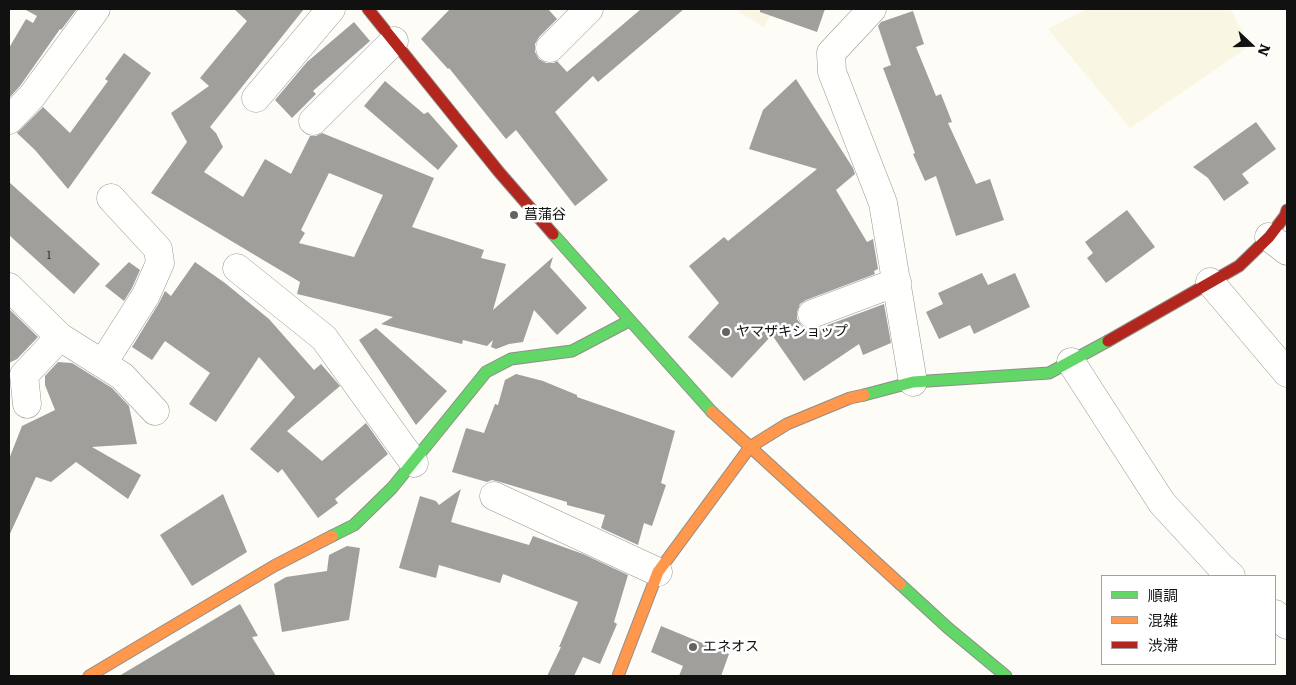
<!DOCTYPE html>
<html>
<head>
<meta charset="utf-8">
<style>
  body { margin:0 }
  #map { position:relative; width:1296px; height:685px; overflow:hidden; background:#fdfcf7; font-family:Literata,"Noto Sans JP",serif }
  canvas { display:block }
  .frame { position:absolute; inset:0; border:10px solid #111; pointer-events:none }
  .legend { position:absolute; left:1101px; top:575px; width:175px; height:90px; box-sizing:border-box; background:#fff; border:1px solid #a0a0a0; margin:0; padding:6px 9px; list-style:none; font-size:15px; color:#111 }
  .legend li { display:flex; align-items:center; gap:10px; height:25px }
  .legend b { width:25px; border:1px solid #a0a0a0 }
  .north { position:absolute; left:1226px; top:20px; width:50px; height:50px; -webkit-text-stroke:4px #fff; paint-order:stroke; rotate:111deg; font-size:14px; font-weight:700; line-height:20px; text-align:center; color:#111 }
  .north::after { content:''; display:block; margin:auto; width:18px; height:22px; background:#111; clip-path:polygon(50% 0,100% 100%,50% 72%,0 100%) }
</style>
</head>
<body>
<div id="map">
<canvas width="1296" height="685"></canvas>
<div class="frame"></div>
<ul class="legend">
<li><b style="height:6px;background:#63d668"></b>順調</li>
<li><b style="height:6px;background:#ff974d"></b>混雑</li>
<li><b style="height:6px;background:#b3261e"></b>渋滞</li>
</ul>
<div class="north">N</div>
</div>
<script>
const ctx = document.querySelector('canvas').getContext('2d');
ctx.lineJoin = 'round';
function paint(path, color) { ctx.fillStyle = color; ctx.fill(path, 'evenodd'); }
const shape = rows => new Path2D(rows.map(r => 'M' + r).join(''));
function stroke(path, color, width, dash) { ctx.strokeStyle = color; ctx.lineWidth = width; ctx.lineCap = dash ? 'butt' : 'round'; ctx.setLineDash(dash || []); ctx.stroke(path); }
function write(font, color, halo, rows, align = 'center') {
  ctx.font = font + ' Literata,"Noto Sans JP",serif'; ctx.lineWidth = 5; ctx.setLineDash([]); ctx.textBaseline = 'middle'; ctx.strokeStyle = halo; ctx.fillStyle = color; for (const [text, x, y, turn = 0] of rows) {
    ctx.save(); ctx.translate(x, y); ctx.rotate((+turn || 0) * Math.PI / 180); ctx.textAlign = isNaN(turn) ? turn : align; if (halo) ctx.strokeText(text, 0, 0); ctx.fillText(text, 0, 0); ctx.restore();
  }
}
paint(shape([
  [734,9,775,9,764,27],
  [1086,9,1230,9,1251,45,1130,128,1048,29]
]), '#f9f7e4');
paint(shape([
  [24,9,77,9,61,30,60,29,20,86,9,98,9,48,26,19,33,23,37,16],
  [234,9,304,9,210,127,216,133,223,147,204,172,243,197,265,159,291,174,310,136,316,136,322,133,434,178,412,227,484,250,481,258,506,264,493,310,553,257,550,267,587,308,557,335,534,310,523,342,509,344,496,349,491,347,493,340,487,346,463,340,462,344,381,324,393,317,297,294,300,282,151,193,187,142,171,113,209,86,200,78,247,21],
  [329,173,383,195,354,257,299,243,305,233,301,230],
  [450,9,548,9,557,19,539,37,535,44,535,52,539,59,546,63,554,63,557,61,567,72,641,9,684,9,598,82,593,76,555,112,608,180,575,206,516,130,506,139,449,68,448,69,421,39],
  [760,9,825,9,817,32,760,12],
  [913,11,924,44,916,47,936,96,941,94,952,122,948,123,976,184,990,179,1004,220,956,236,936,176,925,181,913,154,915,153,883,68,891,65,878,26,881,22],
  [354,22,370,41,313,91,316,94,292,118,275,100,307,62],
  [124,53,151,73,68,189,35,150,17,133,43,107,70,133,108,81,105,79],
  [796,79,853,168,855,174,836,190,867,242,873,239,878,269,874,271,875,274,806,300,800,304,797,312,797,319,802,326,810,329,817,329,884,304,891,343,863,355,859,344,804,381,772,335,732,378,688,337,719,303,689,266,724,237,728,241,817,169,749,149,763,110],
  [385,81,424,114,428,112,458,146,438,170,364,106],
  [1256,122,1276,149,1242,174,1249,183,1224,201,1208,178,1193,167],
  [9,182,100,264,74,294,9,235],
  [1127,210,1155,247,1106,283,1087,258,1093,253,1085,242],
  [129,262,140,270,132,288,124,301,105,286],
  [195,262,225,283,269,319,314,370,321,364,340,386,287,431,322,461,366,423,388,454,335,499,338,503,318,518,282,469,278,473,250,449,295,397,259,357,216,422,189,404,210,373,165,341,152,360,132,347,159,303,165,291,171,296],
  [982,273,988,285,1015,273,1030,307,974,334,970,325,939,339,926,312,943,304,938,293],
  [9,309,38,337,17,359,9,363],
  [376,328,447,391,416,425,359,340],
  [58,362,72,363,112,388,129,406,137,444,92,447,141,475,128,499,76,462,51,482,36,477,9,536,9,459,22,426,55,410,45,385,45,376],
  [516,374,543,381,577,395,577,397,675,431,661,483,666,485,652,526,644,523,638,545,601,528,605,515,567,505,567,502,500,482,492,480,487,482,452,472,466,428,484,433,495,404,498,405,505,380],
  [461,489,451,522,529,545,533,536,583,554,628,575,614,622,617,624,600,664,583,657,574,676,547,676,561,647,559,647,578,602,503,574,500,583,439,565,436,578,399,568,420,496,436,501,439,505],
  [223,494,247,552,192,586,160,535],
  [347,546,360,548,349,620,282,632,274,584,286,577,327,571,329,555],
  [240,604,258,636,252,637,276,676,119,676],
  [661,626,729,654,721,676,679,676,683,666,651,652]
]), '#a19f9c');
const street = shape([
  [872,9,831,53,832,72,883,203,913,382],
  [550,48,589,9],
  [256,98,331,9],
  [9,120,32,96,96,9],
  [313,121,394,41],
  [1269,237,1287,251],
  [237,268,324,338,414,463],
  [1210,282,1287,373],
  [9,287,60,337,122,376,155,411],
  [812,314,897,282],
  [1071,362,1162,503,1221,567,1231,576],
  [103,363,146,295,160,263,158,249,111,198],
  [27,404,24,375,60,337],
  [494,496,658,572],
  [1275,614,1287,625]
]);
const fast = shape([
  [553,234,712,412],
  [864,395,913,382,1049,373,1108,341],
  [332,536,354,525,392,488,486,372,511,359,572,351,629,321],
  [900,584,948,628,1006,676]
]);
const slow = shape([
  [712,412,900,584],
  [89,676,274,566,332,536],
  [618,676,658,572,750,447,787,424,850,398,864,395]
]);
const jam = shape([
  [368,9,499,172,553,234],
  [1108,341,1239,266,1269,237,1285,216,1287,210]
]);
stroke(street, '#979795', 29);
stroke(fast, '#8e8d8b', 13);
stroke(slow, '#8e8d8b', 13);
stroke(jam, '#8e8d8b', 13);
stroke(street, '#fffffe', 28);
stroke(fast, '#63d668', 11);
stroke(slow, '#ff974d', 11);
stroke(jam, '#b3261e', 11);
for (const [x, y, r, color] of [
  [514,215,5,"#646362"],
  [726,332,5,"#646362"],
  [693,647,5,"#646362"]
]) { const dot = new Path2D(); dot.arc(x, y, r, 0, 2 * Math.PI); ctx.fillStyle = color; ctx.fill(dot); stroke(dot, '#fff', 2); }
write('11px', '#353434', null, [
  ["1",49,256]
]);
write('14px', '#111', '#fff', [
  ["菖蒲谷",524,215],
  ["ヤマザキショップ",736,332],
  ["エネオス",703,647]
], 'left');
</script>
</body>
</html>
